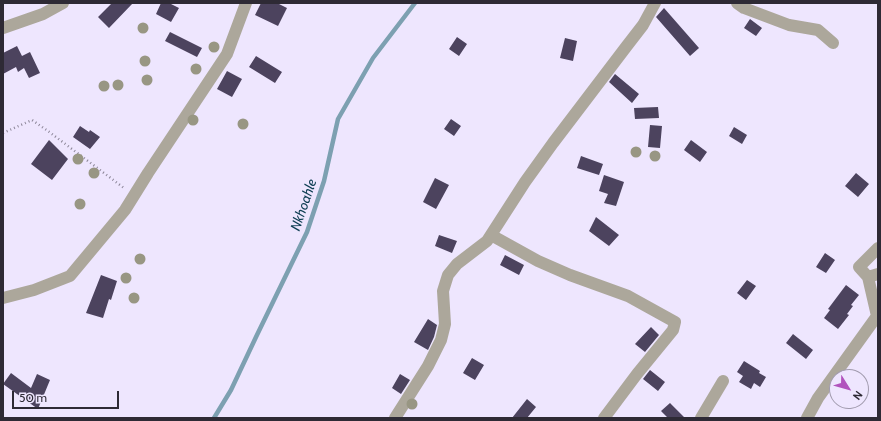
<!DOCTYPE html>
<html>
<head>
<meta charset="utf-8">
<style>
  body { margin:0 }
  #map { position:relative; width:881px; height:421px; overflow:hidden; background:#eee6fe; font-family:Cabin,sans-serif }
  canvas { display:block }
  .frame { position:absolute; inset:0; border:4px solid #2e2a35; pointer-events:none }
  .north { position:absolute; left:829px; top:369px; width:40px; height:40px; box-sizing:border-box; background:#eee6fe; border:1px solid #a19bae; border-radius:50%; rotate:127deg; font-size:11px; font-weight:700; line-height:16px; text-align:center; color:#2e2a35 }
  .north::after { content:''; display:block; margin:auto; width:14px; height:18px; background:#b153bd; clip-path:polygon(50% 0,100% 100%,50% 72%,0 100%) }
  .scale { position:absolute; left:12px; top:391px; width:107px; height:18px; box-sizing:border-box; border:2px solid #2e2a35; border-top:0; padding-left:5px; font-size:12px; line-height:14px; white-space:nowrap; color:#2e2a35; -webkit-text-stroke:3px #eee6fe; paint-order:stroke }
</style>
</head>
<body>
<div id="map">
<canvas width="881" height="421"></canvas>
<div class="frame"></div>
<div class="north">N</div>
<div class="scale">50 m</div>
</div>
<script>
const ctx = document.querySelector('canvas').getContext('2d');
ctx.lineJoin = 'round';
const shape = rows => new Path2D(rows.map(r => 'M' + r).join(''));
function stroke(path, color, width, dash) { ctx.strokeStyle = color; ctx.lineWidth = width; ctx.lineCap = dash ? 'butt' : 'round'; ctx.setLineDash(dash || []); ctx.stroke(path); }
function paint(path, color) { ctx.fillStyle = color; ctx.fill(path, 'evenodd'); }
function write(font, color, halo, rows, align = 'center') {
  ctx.font = font + ' Cabin,sans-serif'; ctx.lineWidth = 4; ctx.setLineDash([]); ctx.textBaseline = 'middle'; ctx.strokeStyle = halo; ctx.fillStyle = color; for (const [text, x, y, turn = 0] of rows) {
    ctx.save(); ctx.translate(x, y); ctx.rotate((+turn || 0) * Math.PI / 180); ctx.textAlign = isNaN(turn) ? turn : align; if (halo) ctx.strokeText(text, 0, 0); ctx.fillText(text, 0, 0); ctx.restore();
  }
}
stroke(shape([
  [214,418,231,390,256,337,307,232,324,181,338,119,373,58,415,3]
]), '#7da0b1', 4.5);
paint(shape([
  [112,3,133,3,109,28,98,17],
  [161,3,169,3,179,8,171,22,156,14],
  [261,3,277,3,287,8,278,26,255,15],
  [664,8,699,48,690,56,656,17],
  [750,19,762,28,756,36,744,28],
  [170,32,202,48,197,57,165,41],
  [457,37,467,44,459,56,449,49],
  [565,38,577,41,573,61,560,58],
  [17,46,22,56,30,52,40,73,29,78,24,68,18,72,16,67,3,74,3,53],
  [256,56,282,72,275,83,249,67],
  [227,71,242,79,232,97,217,89],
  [615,74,639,94,632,103,609,82],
  [658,107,659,118,635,119,634,108],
  [451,119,461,126,454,136,444,129],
  [650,125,662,126,660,148,648,147],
  [80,126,89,132,90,130,100,137,90,149,73,137],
  [734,127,747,135,742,144,729,136],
  [49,140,68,159,52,180,31,164],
  [691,140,707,152,700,162,684,150],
  [581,156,603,164,599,175,577,168],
  [856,173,869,184,858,197,845,186],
  [604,175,624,182,616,206,604,203,608,194,599,191],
  [435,178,449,185,436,209,423,202],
  [596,217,619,235,609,246,589,231],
  [439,235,457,241,452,253,435,246],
  [825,253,835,260,826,273,816,267],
  [505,255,524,265,519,275,500,265],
  [101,275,117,281,111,300,109,299,103,318,86,313],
  [747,280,756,286,746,300,737,293],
  [846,285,859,295,851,305,853,306,847,314,849,315,838,329,824,318,830,310,828,309],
  [428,319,437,325,434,337,428,350,414,342],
  [651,327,659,335,645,352,635,344],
  [793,334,813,350,806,359,786,343],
  [472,358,484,365,475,380,463,373],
  [744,361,760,371,759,373,766,377,760,387,754,383,751,389,739,382,743,376,737,372],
  [650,370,665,382,658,391,643,379],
  [11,373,31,388,37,374,50,380,38,409,3,384],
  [400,374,410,380,401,394,392,388],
  [527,399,536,407,527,418,512,418],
  [670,403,685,418,668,418,661,411]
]), '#4c435e');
stroke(shape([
  [3,133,32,120,48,131,124,188]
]), '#8c8698', 2.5, [1, 3]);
stroke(shape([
  [737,3,744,8,789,25,818,30,833,43],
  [3,28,43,14,63,3],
  [491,235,538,261,570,275,628,296,675,322,673,330,637,374,604,418],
  [868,277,859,267,878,248],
  [3,298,34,290,70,276,125,210,148,173,227,54,246,3],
  [395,418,428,366,441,340,445,324,443,291,448,275,457,264,487,241,525,182,553,143,626,47,643,25,655,3],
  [701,418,723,381],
  [807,418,818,398,877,316,868,277,878,274]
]), '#aca79b', 12);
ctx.fillStyle = '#989683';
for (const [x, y] of [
  [143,28],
  [214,47],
  [145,61],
  [196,69],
  [147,80],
  [118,85],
  [104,86],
  [193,120],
  [243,124],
  [636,152],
  [655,156],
  [78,159],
  [94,173],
  [80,204],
  [140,259],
  [126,278],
  [134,298],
  [412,404]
]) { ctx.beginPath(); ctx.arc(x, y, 5.5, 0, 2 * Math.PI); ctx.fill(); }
write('italic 14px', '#0d3d52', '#eee6fe', [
  ["Nkhoahle",304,205,-71]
]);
</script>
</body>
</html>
